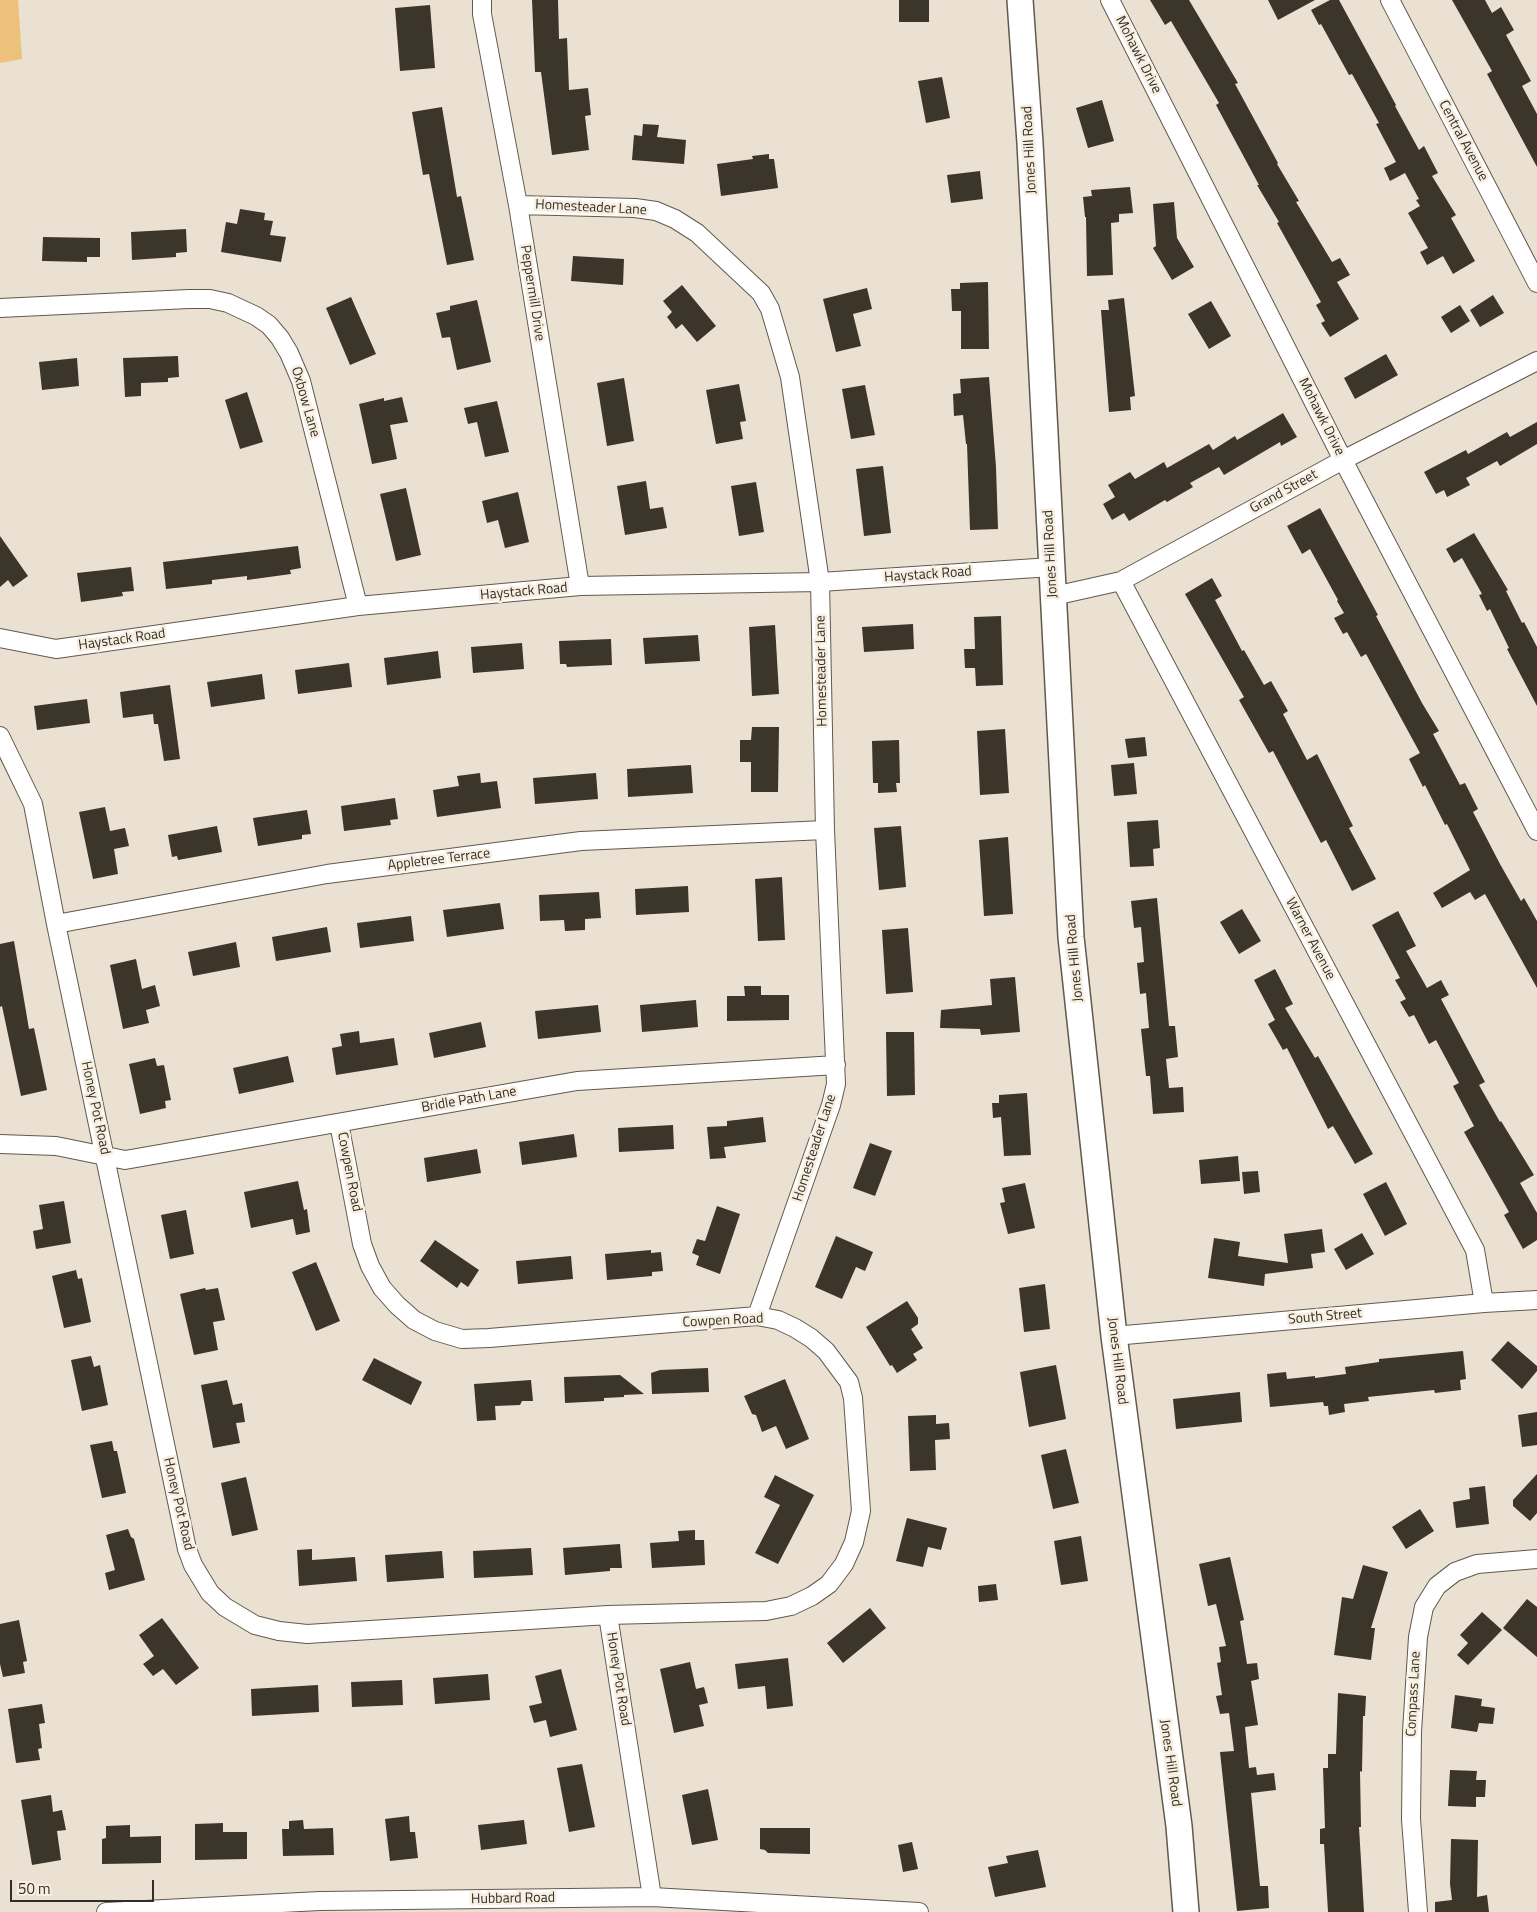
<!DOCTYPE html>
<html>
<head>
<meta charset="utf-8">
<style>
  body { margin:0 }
  #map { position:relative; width:1537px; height:1912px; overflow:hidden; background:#ebe1d3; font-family:"Titillium Web",sans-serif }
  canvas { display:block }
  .scale { position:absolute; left:10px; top:1880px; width:144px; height:22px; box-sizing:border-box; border:2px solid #312d28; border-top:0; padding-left:6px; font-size:15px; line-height:18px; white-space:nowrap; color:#312d28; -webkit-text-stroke:4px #f8efe0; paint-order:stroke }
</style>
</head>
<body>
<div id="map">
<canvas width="1537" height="1912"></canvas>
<div class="scale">50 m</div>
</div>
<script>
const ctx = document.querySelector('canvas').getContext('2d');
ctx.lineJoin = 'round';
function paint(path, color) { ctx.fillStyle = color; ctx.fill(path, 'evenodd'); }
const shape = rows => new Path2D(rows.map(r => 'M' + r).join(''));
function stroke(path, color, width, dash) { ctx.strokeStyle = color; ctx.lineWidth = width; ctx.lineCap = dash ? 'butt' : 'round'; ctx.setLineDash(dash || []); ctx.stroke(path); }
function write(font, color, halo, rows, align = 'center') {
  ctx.font = font + ' "Titillium Web",sans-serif'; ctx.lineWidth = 5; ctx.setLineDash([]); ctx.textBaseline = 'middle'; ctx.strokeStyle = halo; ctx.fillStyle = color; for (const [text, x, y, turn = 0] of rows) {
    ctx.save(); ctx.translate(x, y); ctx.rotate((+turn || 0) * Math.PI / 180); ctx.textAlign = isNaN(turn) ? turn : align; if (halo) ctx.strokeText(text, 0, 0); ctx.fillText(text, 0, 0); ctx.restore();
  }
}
paint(shape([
  [0,0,18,0,22,59,0,63]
]), '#ecc27b');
paint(shape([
  [532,0,558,0,559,39,567,38,569,90,588,88,591,115,585,116,589,150,552,155,541,72,535,72],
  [899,0,929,0,929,22,899,22],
  [1150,0,1189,0,1238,83,1235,84,1278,163,1277,164,1299,201,1296,202,1332,262,1340,258,1350,275,1337,282,1359,319,1330,337,1321,323,1325,321,1316,305,1321,302,1277,223,1279,222,1257,185,1259,185,1216,105,1219,103,1171,21,1165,25],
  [1268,0,1315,0,1278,20],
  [1330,0,1339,0,1396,105,1395,106,1419,150,1424,146,1438,173,1432,176,1456,215,1451,218,1475,261,1453,274,1443,256,1427,265,1420,252,1428,248,1408,213,1420,206,1416,200,1419,199,1405,173,1390,181,1384,168,1396,162,1376,124,1379,123,1352,74,1349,75,1321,24,1319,25,1311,10],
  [1452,0,1485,0,1492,13,1501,7,1514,30,1506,35,1531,81,1522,86,1537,114,1537,167,1487,74,1492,71],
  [430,5,435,68,400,71,395,8],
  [942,77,950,118,926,123,918,81],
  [1102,100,1114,141,1088,148,1076,108],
  [442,107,457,197,461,196,474,260,447,265,429,174,423,175,412,112],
  [643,124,659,125,657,137,686,140,684,164,632,160,634,135,642,136],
  [769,154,769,159,774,159,778,188,721,196,717,164,753,159,752,156],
  [980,171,983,199,951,203,947,175],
  [1130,187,1133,213,1119,214,1119,222,1111,223,1113,275,1087,276,1086,217,1085,217,1083,197,1092,196,1091,190],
  [1174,202,1177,238,1194,267,1172,280,1153,248,1156,246,1153,204],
  [240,209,265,213,264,220,273,221,270,235,286,237,281,262,221,252,226,222,237,224],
  [186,229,187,252,176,253,176,257,132,260,131,232],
  [43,237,100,238,100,257,87,257,87,262,42,261],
  [573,256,624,259,623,285,571,281],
  [988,282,989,349,961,349,961,311,952,311,951,289,960,289,960,283],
  [682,285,716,326,697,342,682,324,676,329,667,317,672,312,663,301],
  [867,288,872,309,853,314,861,346,836,352,823,299],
  [1493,295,1504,313,1480,327,1470,310],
  [351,297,376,354,350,365,326,308],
  [1124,298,1135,396,1130,397,1131,410,1109,412,1101,310,1109,310,1108,300],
  [477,300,491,362,457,370,450,337,442,338,436,313,450,310,450,306],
  [1211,301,1231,336,1209,349,1188,314],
  [1460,305,1470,321,1451,333,1441,317],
  [1386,354,1398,375,1355,399,1344,378],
  [178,356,179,377,168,378,168,382,141,383,141,396,125,397,123,358],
  [77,358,79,386,42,390,39,362],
  [989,377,996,467,998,529,970,530,967,444,966,444,963,415,954,416,953,394,961,393,960,379],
  [624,378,634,441,607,446,597,383],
  [739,384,746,421,740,422,743,439,716,444,706,390],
  [865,385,875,435,851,439,842,389],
  [247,392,263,442,240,449,225,400],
  [402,397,408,422,390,425,397,459,372,464,359,404,384,398,384,401],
  [497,401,509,452,485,457,477,422,468,424,464,408],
  [1283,413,1297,437,1281,446,1280,442,1224,475,1219,467,1190,483,1193,487,1167,502,1165,500,1129,521,1124,513,1112,520,1103,504,1115,497,1108,485,1130,472,1135,479,1164,462,1167,468,1209,444,1213,450,1235,436,1237,440],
  [1537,422,1537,444,1500,466,1497,461,1466,478,1470,485,1447,497,1444,490,1436,494,1424,472,1466,450,1468,454,1507,432,1510,437],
  [883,466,891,533,864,536,856,469],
  [646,481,650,509,663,507,667,528,625,535,617,486],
  [756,482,764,532,739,536,731,486],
  [406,488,421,555,396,561,380,494],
  [518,492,529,542,505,548,498,520,487,523,482,501],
  [1320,508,1378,615,1376,616,1422,703,1439,731,1433,734,1460,785,1465,783,1478,809,1473,812,1500,864,1521,901,1524,898,1537,921,1537,988,1485,894,1475,900,1470,892,1442,908,1433,893,1470,870,1447,824,1445,825,1425,785,1423,787,1409,759,1420,753,1366,654,1361,657,1347,632,1343,634,1334,618,1344,613,1337,601,1338,600,1310,549,1302,554,1287,526],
  [1474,533,1508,590,1506,591,1522,623,1524,622,1537,647,1537,706,1507,649,1509,648,1490,609,1487,611,1479,595,1482,594,1462,558,1454,563,1446,549],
  [0,536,28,576,13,587,8,580,0,587],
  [298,546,301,568,290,570,291,574,247,580,247,576,212,580,212,584,166,589,163,562],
  [131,567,134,591,122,592,123,596,81,602,77,573],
  [1212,578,1222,596,1215,600,1242,651,1244,650,1264,685,1271,681,1288,711,1283,714,1307,760,1317,754,1353,826,1349,828,1376,879,1352,891,1326,840,1321,843,1273,751,1269,753,1239,700,1244,697,1185,594],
  [1001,616,1003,685,976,686,975,668,965,668,964,649,975,649,974,617],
  [913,624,914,649,864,652,862,627],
  [775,625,779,694,752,696,749,627],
  [698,635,700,661,645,664,643,638],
  [611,639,612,665,567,667,566,664,560,664,559,641],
  [522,643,524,669,473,673,471,647],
  [438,651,441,678,387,685,384,658],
  [349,663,352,687,298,694,295,670],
  [262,674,265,699,211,707,207,682],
  [170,685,180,759,164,761,158,724,154,724,153,714,123,718,120,692],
  [87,699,90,723,37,730,34,706],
  [752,727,779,727,778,792,751,792,751,762,740,762,740,740,751,740],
  [1005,729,1009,793,980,795,977,731],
  [1145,737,1147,756,1128,758,1125,739],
  [899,740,900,783,896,783,897,792,878,793,878,783,873,783,872,741],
  [1134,763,1137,794,1114,796,1111,765],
  [691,765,693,793,628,797,627,769],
  [480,773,481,783,497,781,501,808,437,817,433,790,459,786,457,776],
  [596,773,598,799,535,804,533,778],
  [395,798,398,819,390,820,391,825,344,831,341,806],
  [105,807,110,831,125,828,129,846,114,849,118,874,93,879,79,812],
  [307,810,311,834,302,835,302,839,258,846,253,818],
  [1158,820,1160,848,1153,849,1154,866,1130,867,1127,822],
  [217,826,222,852,178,860,177,856,172,857,168,835],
  [901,826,906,887,879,890,874,828],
  [1008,837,1013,914,984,916,979,840],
  [782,877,785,940,758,941,755,879],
  [688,886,689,912,636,915,635,889],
  [599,892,601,918,585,919,585,930,565,931,564,920,540,921,539,895],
  [1157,898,1169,1026,1175,1026,1178,1057,1166,1059,1169,1088,1183,1087,1184,1112,1153,1114,1150,1076,1146,1076,1141,1029,1149,1028,1146,993,1140,994,1137,963,1144,962,1141,927,1134,928,1131,901],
  [500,903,504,929,447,937,443,910],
  [1242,909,1261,941,1239,954,1220,922],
  [1398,911,1416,946,1406,951,1427,988,1441,980,1449,995,1441,999,1485,1082,1479,1085,1500,1122,1501,1121,1534,1175,1520,1183,1537,1213,1537,1240,1523,1249,1504,1215,1509,1212,1464,1132,1474,1126,1453,1086,1459,1083,1436,1040,1429,1044,1414,1015,1409,1017,1400,1002,1406,999,1395,980,1400,978,1372,925],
  [411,916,414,941,360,948,357,923],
  [327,927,331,952,276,961,272,937],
  [908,928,913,992,886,994,882,930],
  [14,941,29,1029,34,1028,47,1090,21,1096,2,1006,0,1007,0,944],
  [236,942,240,967,193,976,188,952],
  [136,959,142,989,155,985,160,1006,146,1010,149,1023,123,1029,110,965],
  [1275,969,1293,1004,1285,1008,1315,1058,1318,1056,1373,1154,1355,1164,1333,1126,1328,1129,1287,1048,1283,1050,1268,1024,1275,1020,1254,980],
  [1015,977,1020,1032,981,1035,980,1029,940,1028,941,1010,992,1005,990,979],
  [744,986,761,986,761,995,789,995,789,1020,727,1021,727,996,745,996],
  [696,1000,698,1027,642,1032,640,1005],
  [598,1005,601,1032,538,1039,535,1011],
  [481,1022,486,1047,434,1058,429,1033],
  [359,1031,360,1043,394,1038,398,1065,336,1075,332,1048,342,1046,340,1034],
  [886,1032,914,1032,915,1095,887,1096],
  [288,1056,294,1082,239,1094,233,1068],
  [155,1058,157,1066,164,1065,171,1100,165,1101,166,1108,140,1114,129,1064],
  [1027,1093,1031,1155,1004,1156,1001,1117,993,1118,992,1103,999,1103,999,1095],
  [763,1117,766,1142,724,1147,726,1158,710,1159,707,1127,727,1126,727,1121],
  [673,1125,674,1149,619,1152,618,1128],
  [574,1134,577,1157,522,1165,519,1142],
  [870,1143,892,1151,875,1196,853,1188],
  [477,1149,481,1173,427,1182,424,1158],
  [1238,1156,1240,1181,1201,1184,1199,1160],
  [1258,1171,1260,1192,1244,1194,1242,1172],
  [298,1181,304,1210,307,1209,310,1232,296,1235,293,1219,251,1228,244,1192],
  [1386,1182,1407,1224,1385,1236,1363,1194],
  [1025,1183,1035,1228,1008,1234,1000,1203,1005,1202,1002,1188],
  [64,1201,71,1243,36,1249,33,1231,43,1229,39,1205],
  [717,1206,740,1214,720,1274,696,1265,699,1256,692,1253,697,1239,705,1241],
  [186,1210,194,1254,170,1259,161,1215],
  [1322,1229,1325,1252,1311,1254,1313,1268,1265,1274,1264,1286,1208,1278,1214,1238,1240,1242,1238,1256,1288,1263,1284,1234],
  [1362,1233,1374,1254,1346,1270,1334,1249],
  [836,1236,873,1252,865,1271,856,1267,842,1299,815,1287],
  [435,1240,479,1270,468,1287,461,1282,457,1288,420,1261],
  [651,1250,651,1253,661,1252,663,1271,652,1272,652,1276,607,1280,605,1254],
  [571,1256,573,1279,518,1284,516,1261],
  [316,1262,340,1321,316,1331,292,1272],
  [76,1270,78,1279,82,1278,91,1322,64,1328,52,1276],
  [1045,1284,1050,1329,1024,1332,1019,1288],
  [205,1288,206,1290,218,1288,225,1320,213,1322,218,1350,194,1355,180,1294],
  [907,1301,918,1318,918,1324,911,1329,923,1348,913,1354,917,1360,897,1373,892,1365,890,1366,866,1327],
  [1508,1341,1537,1366,1537,1371,1522,1389,1491,1360],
  [1463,1351,1466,1379,1460,1380,1461,1390,1435,1393,1434,1390,1368,1397,1369,1401,1344,1404,1345,1412,1329,1415,1328,1406,1324,1406,1323,1402,1270,1407,1267,1374,1286,1372,1287,1379,1315,1376,1315,1378,1346,1374,1345,1367,1379,1362,1379,1359],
  [91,1356,94,1367,100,1365,108,1405,82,1411,71,1360],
  [374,1358,422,1382,411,1405,362,1380],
  [1056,1365,1066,1419,1029,1427,1020,1372],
  [708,1368,709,1392,652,1394,651,1373,660,1370],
  [620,1375,644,1394,624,1395,624,1397,604,1398,604,1401,565,1403,564,1377],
  [785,1379,809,1439,786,1449,776,1426,762,1432,756,1415,752,1414,744,1396],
  [227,1380,233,1405,242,1403,245,1422,236,1423,240,1443,213,1448,201,1385],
  [531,1380,533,1401,522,1401,520,1405,495,1406,496,1420,477,1421,474,1384],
  [1240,1392,1242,1422,1176,1429,1173,1399],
  [1537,1412,1537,1445,1522,1447,1518,1415],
  [936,1415,936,1424,949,1423,950,1439,935,1440,936,1470,910,1471,908,1416],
  [112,1441,114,1451,117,1451,126,1493,102,1498,90,1445],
  [1066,1449,1079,1503,1053,1509,1041,1455],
  [1537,1474,1537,1513,1530,1521,1513,1506,1513,1500],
  [775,1475,814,1495,778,1564,755,1553,780,1505,764,1497],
  [246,1477,258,1530,232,1536,221,1483],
  [1485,1486,1489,1524,1456,1528,1453,1502,1470,1499,1469,1488],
  [1420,1509,1434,1531,1406,1549,1392,1527],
  [907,1518,947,1528,941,1550,928,1547,923,1567,896,1561],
  [128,1529,131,1537,134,1539,145,1580,109,1590,105,1573,115,1570,106,1535],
  [695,1530,695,1540,704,1540,705,1565,652,1568,650,1543,679,1541,678,1531],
  [1081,1536,1088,1581,1061,1585,1054,1541],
  [620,1544,622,1568,610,1568,610,1571,565,1575,563,1548],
  [531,1548,533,1575,474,1578,473,1551],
  [312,1549,312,1560,355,1557,357,1581,299,1586,297,1550],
  [442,1551,444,1578,387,1582,385,1555],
  [1230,1557,1244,1620,1240,1621,1247,1664,1257,1663,1259,1679,1251,1681,1258,1725,1245,1727,1249,1768,1256,1767,1257,1775,1274,1773,1276,1790,1251,1793,1260,1886,1268,1886,1269,1908,1237,1911,1220,1752,1234,1751,1229,1713,1220,1714,1216,1696,1222,1695,1217,1663,1221,1662,1219,1647,1226,1646,1216,1604,1208,1606,1199,1564],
  [1363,1565,1388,1572,1371,1628,1375,1628,1371,1660,1334,1655,1342,1597,1353,1599],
  [996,1584,998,1600,979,1602,978,1586],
  [1527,1599,1537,1607,1537,1657,1503,1628],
  [870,1608,886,1628,843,1663,827,1643],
  [1482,1612,1502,1630,1468,1665,1457,1655,1468,1643,1460,1635],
  [162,1618,199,1668,176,1685,163,1669,153,1676,143,1664,154,1656,139,1635],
  [19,1620,27,1661,23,1662,25,1673,3,1677,0,1664,0,1624],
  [788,1658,793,1706,767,1709,765,1686,738,1689,735,1664],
  [690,1662,696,1689,704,1687,708,1703,699,1705,704,1726,674,1733,660,1669],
  [561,1669,577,1730,550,1737,546,1720,534,1723,529,1706,542,1703,535,1676],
  [488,1674,490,1700,435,1704,433,1678],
  [402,1680,403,1705,352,1707,351,1682],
  [318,1685,319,1712,252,1716,251,1689],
  [1338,1693,1366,1696,1365,1716,1363,1716,1362,1772,1360,1771,1361,1827,1359,1827,1364,1912,1328,1912,1324,1844,1320,1844,1320,1829,1325,1828,1323,1768,1328,1768,1328,1754,1336,1754],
  [1455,1695,1482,1699,1481,1706,1495,1708,1493,1724,1479,1723,1477,1732,1451,1728],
  [42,1704,45,1723,39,1724,42,1748,38,1749,40,1760,16,1763,8,1709],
  [582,1764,595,1827,569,1832,557,1768],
  [1450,1770,1477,1771,1476,1780,1486,1780,1485,1797,1476,1797,1476,1807,1448,1806],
  [708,1789,718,1840,692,1845,682,1795],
  [51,1795,53,1812,62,1810,66,1830,57,1831,61,1860,32,1865,21,1800],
  [409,1816,410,1832,415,1832,418,1858,390,1861,385,1819],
  [303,1820,304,1829,333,1828,334,1855,283,1856,282,1829,289,1829,289,1821],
  [524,1820,527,1844,481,1850,478,1825],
  [223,1823,223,1832,247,1832,247,1859,195,1860,195,1824],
  [130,1825,130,1837,161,1836,161,1863,102,1864,102,1839,106,1838,106,1826],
  [760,1828,810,1828,810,1854,768,1853,765,1850,760,1849],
  [1451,1839,1478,1840,1477,1897,1487,1895,1489,1912,1435,1912,1435,1902,1452,1900,1450,1884],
  [912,1842,918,1869,903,1872,898,1845],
  [1038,1850,1046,1887,995,1897,988,1867,1008,1863,1006,1856]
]), '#3c3529');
const minor = shape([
  [482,0,482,14,518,205,580,586],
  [1110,0,1343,460,1537,831],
  [1390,0,1537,283],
  [518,205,635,208,656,211,675,219,697,233,761,293,770,309,790,377,820,582,825,830,836,1084,831,1105,757,1316],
  [0,308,189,299,210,299,228,303,243,310,256,316,269,325,280,338,289,353,301,381,358,606],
  [1121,581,1475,1250,1484,1303],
  [1054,596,1121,581,1343,460,1537,361],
  [0,638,56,649,358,606,580,586,820,582,1052,567],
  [0,736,33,804,56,924,187,1549,193,1565,210,1593,225,1607,255,1625,279,1631,307,1634,608,1615,766,1611,791,1606,812,1596,829,1584,844,1564,854,1542,861,1511,853,1398,849,1382,826,1351,811,1338,795,1328,778,1320,757,1316,489,1338,462,1339,435,1331,414,1320,397,1305,382,1288,370,1266,362,1244,339,1123],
  [56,924,327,874,581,841,825,830],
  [0,1144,56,1146,125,1160,577,1081,836,1065],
  [1114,1336,1484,1303,1537,1300],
  [608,1615,652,1897],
  [106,1912,320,1901,652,1897,919,1912],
  [1418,1912,1411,1819,1412,1732,1418,1637,1424,1607,1437,1586,1455,1572,1477,1564,1537,1559]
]);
const secondary = shape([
  [1020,0,1030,143,1071,937,1114,1336,1179,1826,1186,1912]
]);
stroke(minor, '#61594c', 20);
stroke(secondary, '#61594c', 28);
stroke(minor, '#fff', 18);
stroke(secondary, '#fff', 25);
write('14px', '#312d28', '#f8efe0', [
  ["Mohawk Drive",1138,55,63],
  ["Central Avenue",1463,141,62],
  ["Jones Hill Road",1030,150,-93],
  ["Homesteader Lane",591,208,3],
  ["Peppermill Drive",532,293,81],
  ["Oxbow Lane",305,402,74],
  ["Mohawk Drive",1321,417,63],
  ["Grand Street",1284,492,-29],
  ["Jones Hill Road",1051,554,-93],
  ["Haystack Road",928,575,-4],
  ["Haystack Road",524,592,-5],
  ["Haystack Road",122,640,-8],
  ["Homesteader Lane",822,671,-91],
  ["Appletree Terrace",439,860,-7],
  ["Warner Avenue",1310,939,62],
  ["Jones Hill Road",1075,958,-95],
  ["Bridle Path Lane",469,1100,-10],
  ["Honey Pot Road",95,1108,78],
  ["Homesteader Lane",815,1148,-72],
  ["Cowpen Road",349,1172,79],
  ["South Street",1325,1317,-5],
  ["Cowpen Road",723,1321,-3],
  ["Jones Hill Road",1117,1361,83],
  ["Honey Pot Road",178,1504,77],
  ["Honey Pot Road",618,1679,81],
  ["Compass Lane",1414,1694,-87],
  ["Jones Hill Road",1170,1763,82],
  ["Hubbard Road",513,1899,-1]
]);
</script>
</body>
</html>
